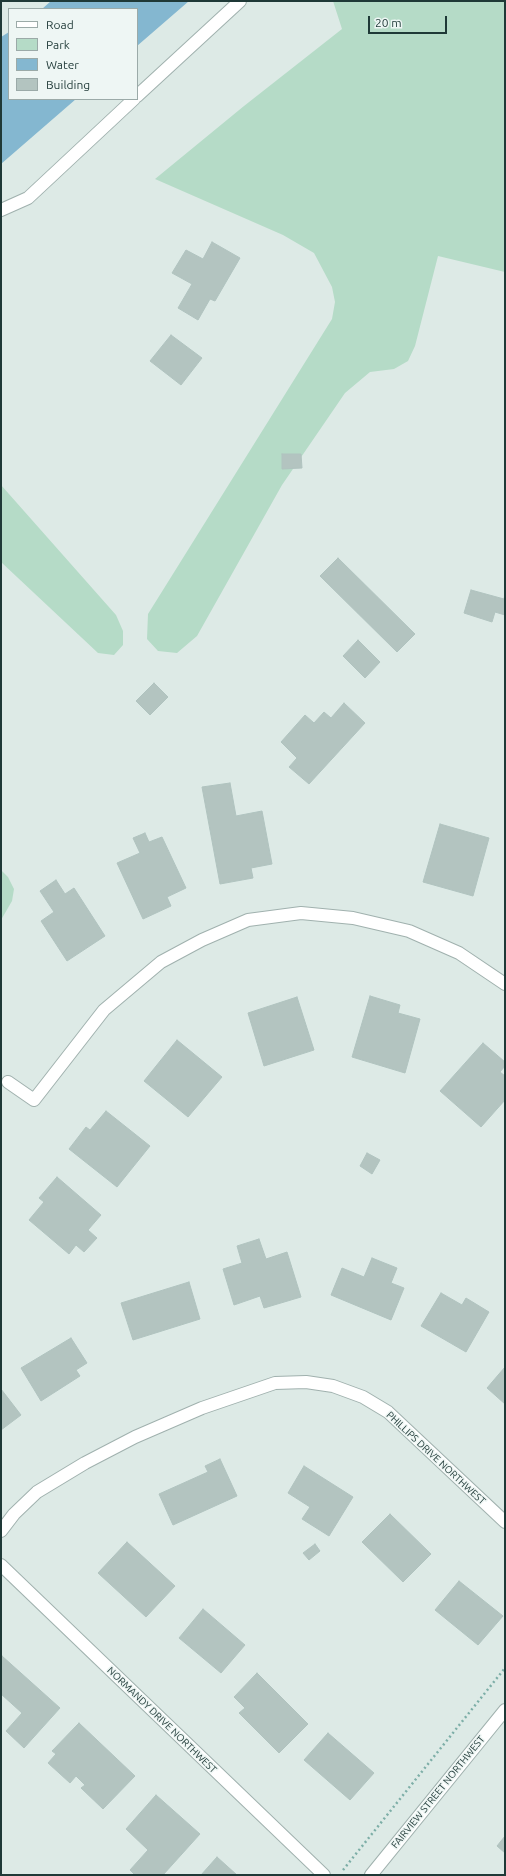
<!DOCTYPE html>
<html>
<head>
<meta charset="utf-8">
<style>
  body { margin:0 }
  #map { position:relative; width:506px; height:1876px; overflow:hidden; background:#ddeae6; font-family:Ubuntu,sans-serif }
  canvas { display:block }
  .frame { position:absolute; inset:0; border:2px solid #1f3937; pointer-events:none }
  .legend { position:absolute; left:8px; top:8px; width:130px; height:92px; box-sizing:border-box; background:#eef6f4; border:1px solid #9baaa8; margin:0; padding:5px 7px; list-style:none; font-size:12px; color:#1f3937 }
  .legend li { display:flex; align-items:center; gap:8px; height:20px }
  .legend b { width:20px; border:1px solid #9baaa8 }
  .scale { position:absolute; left:368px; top:16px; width:79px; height:18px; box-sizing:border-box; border:2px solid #1f3937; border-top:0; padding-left:5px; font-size:12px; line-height:14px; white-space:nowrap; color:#1f3937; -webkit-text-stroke:3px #eef6f4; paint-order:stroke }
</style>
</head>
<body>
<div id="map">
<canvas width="506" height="1876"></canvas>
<div class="frame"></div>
<ul class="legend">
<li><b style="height:5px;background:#fff"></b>Road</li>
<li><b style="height:11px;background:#b5dbc7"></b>Park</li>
<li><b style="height:11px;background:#84b7d0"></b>Water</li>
<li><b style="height:11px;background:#b3c4c0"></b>Building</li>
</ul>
<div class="scale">20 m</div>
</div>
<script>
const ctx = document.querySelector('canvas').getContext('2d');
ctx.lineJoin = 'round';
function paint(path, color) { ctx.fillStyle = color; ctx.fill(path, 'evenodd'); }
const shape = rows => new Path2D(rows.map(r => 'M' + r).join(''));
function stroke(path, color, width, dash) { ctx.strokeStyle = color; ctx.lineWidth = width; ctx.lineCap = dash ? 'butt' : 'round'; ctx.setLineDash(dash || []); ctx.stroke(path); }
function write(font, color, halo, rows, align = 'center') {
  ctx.font = font + ' Ubuntu,sans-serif'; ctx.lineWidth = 3; ctx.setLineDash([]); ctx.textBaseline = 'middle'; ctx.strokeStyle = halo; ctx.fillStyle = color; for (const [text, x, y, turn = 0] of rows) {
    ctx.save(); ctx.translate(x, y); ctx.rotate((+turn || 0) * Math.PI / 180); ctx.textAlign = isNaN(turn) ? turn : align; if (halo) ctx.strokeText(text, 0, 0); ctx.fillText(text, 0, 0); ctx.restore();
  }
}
paint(shape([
  [333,1,505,1,505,272,438,256,415,346,408,361,394,369,370,372,345,393,282,485,197,636,177,653,158,651,147,639,148,614,332,319,335,302,332,287,314,253,283,235,155,179,244,106,342,29],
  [1,485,116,615,123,631,123,645,114,655,98,653,1,562],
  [1,870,8,877,14,889,12,901,1,920]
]), '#b5dbc7');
paint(shape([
  [51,1,189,1,137,46,137,9,42,9],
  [9,32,9,99,76,99,1,164,1,37]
]), '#84b7d0');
const building = shape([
  [212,242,240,258,215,301,210,299,198,320,178,308,192,284,172,273,186,250,203,259,212,242],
  [171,335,202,358,181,385,150,361,171,335],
  [282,454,301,454,302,468,282,469,282,454],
  [338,558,415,634,397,652,320,576,338,558],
  [471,590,504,599,505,594,505,615,495,612,492,622,464,613,471,590],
  [358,640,380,662,365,678,343,656,358,640],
  [154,683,168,697,150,715,136,701,154,683],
  [344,703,365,723,309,784,289,767,297,758,281,742,305,715,314,723,324,712,331,718,344,703],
  [230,783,236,816,262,811,272,864,251,868,253,878,220,884,202,787,230,783],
  [440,824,489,838,473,896,423,882,440,824],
  [145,833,149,842,162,837,186,888,167,897,171,906,143,919,117,863,140,853,133,838,145,833],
  [56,880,65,894,74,888,105,936,67,961,41,921,54,912,40,891,56,880],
  [370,996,400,1005,398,1013,420,1019,405,1073,352,1057,370,996],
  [297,997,314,1050,264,1066,248,1013,297,997],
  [177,1040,222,1077,188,1117,144,1081,177,1040],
  [483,1043,505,1062,505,1066,500,1072,505,1076,505,1100,481,1127,440,1091,483,1043],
  [106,1111,150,1146,117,1187,69,1149,86,1127,90,1130,106,1111],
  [367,1153,380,1160,372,1174,360,1166,367,1153],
  [57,1177,101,1215,88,1230,97,1238,84,1252,76,1245,69,1254,29,1220,44,1202,39,1198,57,1177],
  [259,1239,266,1259,287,1252,301,1297,264,1308,260,1296,234,1305,223,1269,242,1263,237,1246,259,1239],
  [372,1258,397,1268,391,1283,404,1288,391,1320,331,1295,342,1268,364,1277,372,1258],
  [189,1282,200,1319,133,1340,121,1303,189,1282],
  [441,1293,462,1305,466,1298,489,1312,466,1352,421,1326,441,1293],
  [71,1338,87,1363,76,1370,80,1376,41,1401,21,1368,71,1338],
  [505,1367,505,1404,487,1388,505,1367],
  [1,1389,21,1415,1,1430,1,1389],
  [220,1459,237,1496,173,1525,159,1494,208,1472,205,1466,220,1459],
  [304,1466,353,1497,329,1536,302,1519,310,1507,288,1493,304,1466],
  [390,1514,431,1554,403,1582,362,1542,390,1514],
  [127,1542,175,1586,146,1617,98,1573,127,1542],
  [315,1544,320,1551,309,1560,303,1553,315,1544],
  [459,1581,503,1616,478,1645,435,1610,459,1581],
  [203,1609,245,1645,221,1673,179,1638,203,1609],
  [2,1656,60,1708,24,1748,6,1731,22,1713,1,1694,1,1658,2,1656],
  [257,1673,308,1724,279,1753,239,1713,245,1708,234,1697,257,1673],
  [79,1723,135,1776,103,1809,81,1788,85,1785,76,1776,70,1783,48,1763,56,1754,52,1751,79,1723],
  [328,1733,374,1773,350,1800,304,1760,328,1733],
  [156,1795,200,1834,163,1875,135,1875,130,1870,148,1850,126,1829,156,1795],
  [505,1836,505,1853,497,1846,505,1836],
  [217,1857,237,1875,201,1875,217,1857]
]);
paint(building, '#b3c4c0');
stroke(building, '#b0c3bf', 1);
const minor = shape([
  [137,96,240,1],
  [1,210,28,198,134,99],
  [8,1082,34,1100,104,1010,161,962,202,940,248,920,301,913,353,918,409,931,459,953,505,984],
  [1,1531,14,1514,37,1492,85,1463,135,1437,202,1408,275,1383,306,1382,333,1386,363,1397,388,1412,505,1522],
  [1,1565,324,1875],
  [371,1875,505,1710]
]);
stroke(minor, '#a0b1ae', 14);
stroke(shape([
  [343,1870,505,1668]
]), '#7daea7', 2.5, [2, 3]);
stroke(minor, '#fff', 12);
write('10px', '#1f3937', '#eef6f4', [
  ["PHILLIPS DRIVE NORTHWEST",436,1458,43],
  ["NORMANDY DRIVE NORTHWEST",162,1720,44],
  ["FAIRVIEW STREET NORTHWEST",438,1792,-51]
]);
</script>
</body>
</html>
